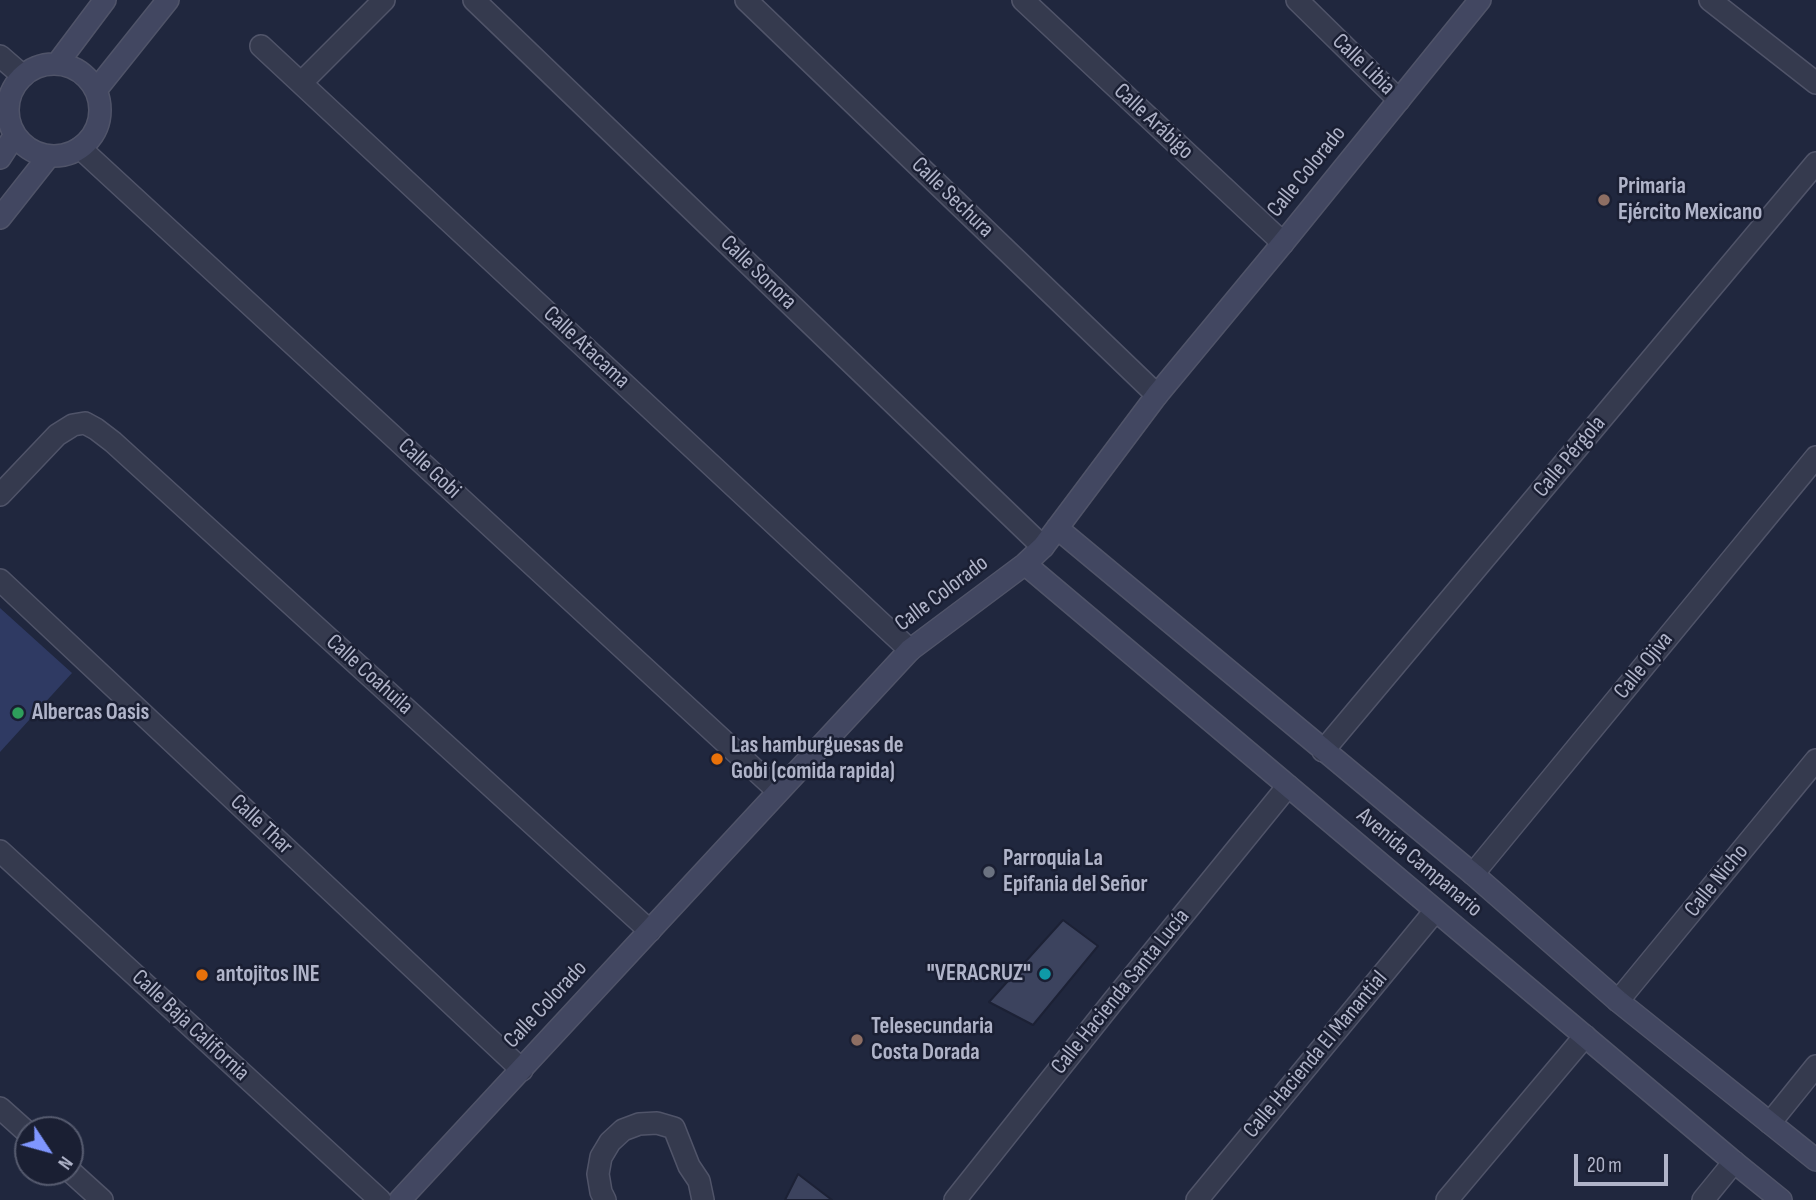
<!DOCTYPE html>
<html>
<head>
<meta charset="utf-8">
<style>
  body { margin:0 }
  #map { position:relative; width:1816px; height:1200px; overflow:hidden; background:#20273e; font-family:"Sofia Sans Condensed",sans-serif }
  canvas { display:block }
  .north { position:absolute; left:14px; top:1116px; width:70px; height:70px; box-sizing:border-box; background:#1a1f33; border:2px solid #565b6f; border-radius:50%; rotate:126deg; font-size:19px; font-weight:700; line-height:28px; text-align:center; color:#b0b4c9 }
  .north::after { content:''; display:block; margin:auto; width:24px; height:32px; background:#7f96ff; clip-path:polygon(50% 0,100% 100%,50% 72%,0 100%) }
  .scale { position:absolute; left:1574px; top:1154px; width:94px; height:32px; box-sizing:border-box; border:4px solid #b0b4c9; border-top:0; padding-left:9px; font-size:21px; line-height:24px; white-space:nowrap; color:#b0b4c9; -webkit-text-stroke:5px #1a1f33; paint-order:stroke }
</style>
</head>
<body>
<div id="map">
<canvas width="1816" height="1200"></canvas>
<div class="north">N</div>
<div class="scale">20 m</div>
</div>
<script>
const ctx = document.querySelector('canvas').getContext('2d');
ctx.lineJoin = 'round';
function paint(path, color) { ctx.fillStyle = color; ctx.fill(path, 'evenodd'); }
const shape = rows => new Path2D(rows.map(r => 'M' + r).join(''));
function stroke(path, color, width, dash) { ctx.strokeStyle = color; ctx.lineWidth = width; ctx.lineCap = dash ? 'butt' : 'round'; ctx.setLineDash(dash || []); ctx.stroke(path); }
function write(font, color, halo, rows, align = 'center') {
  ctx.font = font + ' "Sofia Sans Condensed",sans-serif'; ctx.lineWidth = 5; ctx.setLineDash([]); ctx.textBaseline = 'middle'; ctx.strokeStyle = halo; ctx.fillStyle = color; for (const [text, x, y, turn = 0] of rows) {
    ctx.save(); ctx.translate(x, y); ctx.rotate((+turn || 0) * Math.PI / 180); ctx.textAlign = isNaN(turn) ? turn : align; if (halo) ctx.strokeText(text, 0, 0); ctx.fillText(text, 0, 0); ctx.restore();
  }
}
paint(shape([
  [0,608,72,673,0,752]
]), '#2f3a63');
const building = shape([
  [1063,920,1098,946,1033,1025,989,1002,1063,920],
  [798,1174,832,1200,785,1200,798,1174]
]);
paint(building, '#3c435e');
stroke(building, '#1c2135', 2);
const street = shape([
  [474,0,1043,547],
  [746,0,1157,395],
  [1023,0,1283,243],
  [1297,0,1399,100],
  [1710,0,1816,83],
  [261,46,910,650],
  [0,56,23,76],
  [301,83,384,0],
  [80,148,778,791],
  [0,495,57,435,73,425,85,423,96,429,113,442,650,931],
  [0,580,522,1070],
  [1323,751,1816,163],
  [0,851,380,1200],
  [1473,874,1816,457],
  [1618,1001,1816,760],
  [0,1108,28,1133],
  [1770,1123,1816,1066],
  [70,1171,102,1200],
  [605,1200,601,1192,598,1174,601,1157,610,1142,623,1130,639,1124,657,1123,674,1128,689,1166,699,1181,703,1200],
  [955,1200,1114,1000,1288,786],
  [1197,1200,1435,911],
  [1447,1200,1585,1036],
  [1703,1200,1734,1162]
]);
const secondary = shape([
  [57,64,105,0],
  '8 110a46 46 0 1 1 92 0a46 46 0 1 1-92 0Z',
  [96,90,168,0],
  [0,158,15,135],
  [0,218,49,156],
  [1057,528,1473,874,1618,1001,1816,1160],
  [1025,564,1734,1162,1781,1200],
  [400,1200,910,650,1025,564,1043,547,1157,395,1283,243,1480,0]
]);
stroke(street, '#505469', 24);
stroke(secondary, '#505469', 24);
stroke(street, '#353a4e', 21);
stroke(secondary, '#424761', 21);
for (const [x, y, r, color] of [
  [1604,200,7,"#8d6e63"],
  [18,713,7,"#2e9e5b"],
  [717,759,7,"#e8710a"],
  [989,872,7,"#6b7280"],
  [1045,974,7,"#0f9aa8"],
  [202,975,7,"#e8710a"],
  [857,1040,7,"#8d6e63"]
]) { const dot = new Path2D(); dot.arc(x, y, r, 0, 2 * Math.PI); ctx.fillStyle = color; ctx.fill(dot); stroke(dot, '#1a1f33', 2.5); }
write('23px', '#b0b4c9', '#1a1f33', [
  ["Calle Libia",1363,65,44],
  ["Calle Arábigo",1153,122,43],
  ["Calle Colorado",1307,172,-51],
  ["Calle Sechura",952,198,44],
  ["Calle Sonora",758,273,44],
  ["Calle Atacama",586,348,43],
  ["Calle Pérgola",1570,457,-50],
  ["Calle Gobi",429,469,43],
  ["Calle Colorado",942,594,-37],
  ["Calle Ojiva",1644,666,-51],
  ["Calle Coahuila",369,675,42],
  ["Calle Thar",261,825,43],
  ["Avenida Campanario",1419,863,40],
  ["Calle Nicho",1717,881,-51],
  ["Calle Hacienda Santa Lucía",1121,992,-51],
  ["Calle Colorado",546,1005,-47],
  ["Calle Baja California",190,1026,43],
  ["Calle Hacienda El Manantial",1316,1055,-50]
]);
write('bold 23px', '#b0b4c9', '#1a1f33', [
  ["Primaria",1618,187],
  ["Ejército Mexicano",1618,213],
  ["Albercas Oasis",32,713],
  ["Las hamburguesas de",731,746],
  ["Gobi (comida rapida)",731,772],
  ["Parroquia La",1003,859],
  ["Epifania del Señor",1003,885],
  ["\"VERACRUZ\"",1031,974,"right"],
  ["antojitos INE",216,975],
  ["Telesecundaria",871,1027],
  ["Costa Dorada",871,1053]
], 'left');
</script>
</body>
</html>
